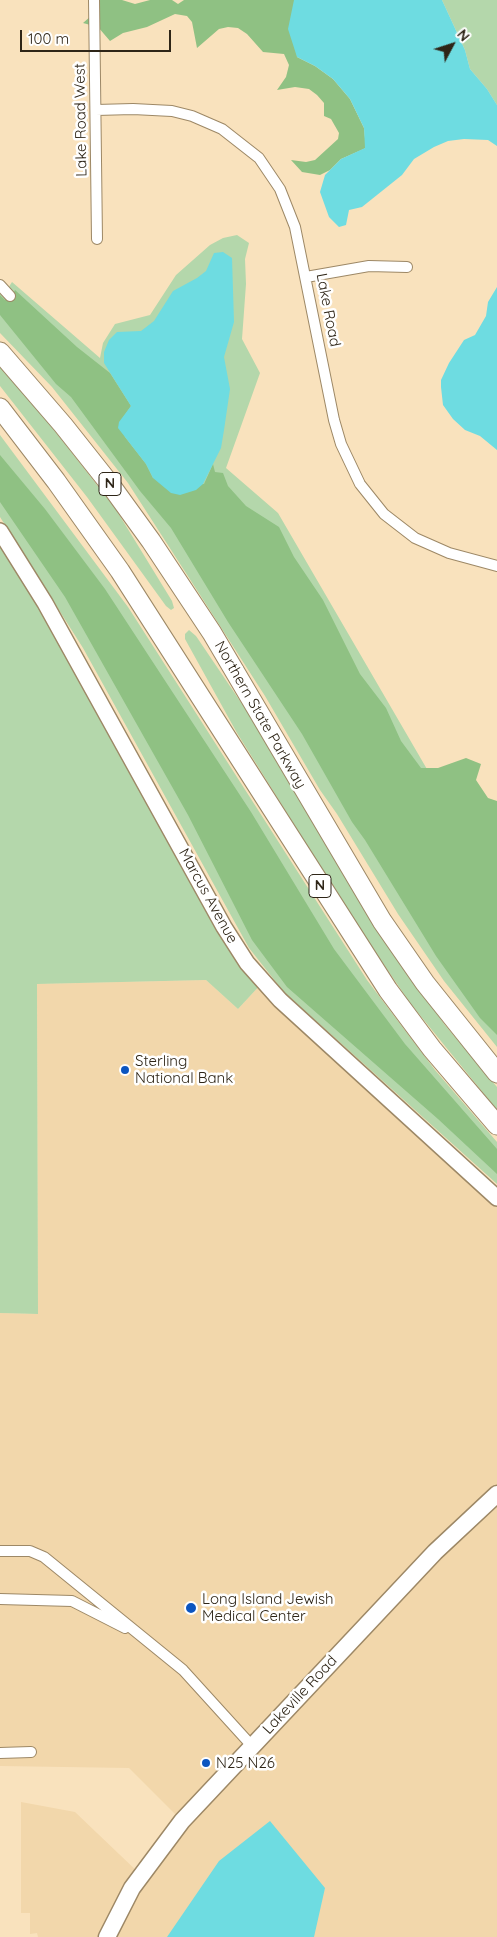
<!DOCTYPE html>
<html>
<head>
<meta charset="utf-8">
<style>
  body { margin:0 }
  #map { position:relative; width:497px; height:1937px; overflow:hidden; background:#f9e2bd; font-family:Quicksand,sans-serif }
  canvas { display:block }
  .north { position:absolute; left:427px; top:20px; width:50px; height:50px; -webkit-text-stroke:4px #fff; paint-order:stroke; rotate:50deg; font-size:14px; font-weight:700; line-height:20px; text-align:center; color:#2e2517 }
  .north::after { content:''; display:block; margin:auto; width:18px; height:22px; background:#2e2517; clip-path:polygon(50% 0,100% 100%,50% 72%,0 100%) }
  .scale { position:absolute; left:20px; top:30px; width:151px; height:22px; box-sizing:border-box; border:2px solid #2e2517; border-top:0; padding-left:6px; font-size:15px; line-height:18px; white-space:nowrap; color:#2e2517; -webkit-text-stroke:4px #fff; paint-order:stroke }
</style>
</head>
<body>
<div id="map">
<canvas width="497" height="1937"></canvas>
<div class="north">N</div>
<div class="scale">100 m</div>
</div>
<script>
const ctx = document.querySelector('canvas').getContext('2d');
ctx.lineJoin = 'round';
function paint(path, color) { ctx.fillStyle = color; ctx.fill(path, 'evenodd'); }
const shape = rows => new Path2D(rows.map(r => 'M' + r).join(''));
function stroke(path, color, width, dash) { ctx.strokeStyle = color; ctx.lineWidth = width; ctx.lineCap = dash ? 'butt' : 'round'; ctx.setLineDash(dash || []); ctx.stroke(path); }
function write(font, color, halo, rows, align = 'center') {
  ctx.font = font + ' Quicksand,sans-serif'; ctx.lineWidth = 5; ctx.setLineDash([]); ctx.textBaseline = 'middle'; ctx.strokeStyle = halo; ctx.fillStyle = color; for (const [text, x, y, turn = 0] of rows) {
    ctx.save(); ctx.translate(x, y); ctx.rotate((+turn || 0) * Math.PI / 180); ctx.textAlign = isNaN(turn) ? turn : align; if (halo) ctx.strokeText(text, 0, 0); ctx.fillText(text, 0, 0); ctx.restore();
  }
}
paint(shape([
  [206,980,238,1009,263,982,497,1198,497,1937,38,1937,37,1933,30,1934,30,1913,21,1913,21,1802,75,1812,141,1875,182,1821,129,1768,0,1766,0,1313,38,1314,37,984]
]), '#f2d7ab');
paint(shape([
  [442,0,497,0,497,105,487,89,470,69,465,50],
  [237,235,249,243,245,259,246,284,242,339,260,373,226,468,278,513,449,807,497,844,497,1047,444,981,398,914,337,814,320,790,265,696,128,483,52,387,0,333,0,288,5,293,12,282,100,358,103,343,115,324,150,315,176,275,210,245,223,238],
  [0,367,40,412,115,508,172,601,174,608,171,610,166,606,87,497,0,386],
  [0,435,128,607,367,980,435,1070,497,1142,497,1184,283,991,249,948,83,648,0,517],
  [0,531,263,982,238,1009,206,980,37,984,38,1314,0,1313],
  [189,630,196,636,257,726,366,913,445,1025,497,1087,497,1110,410,1003,355,922,237,733,185,639,185,634]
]), '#b4d7ab');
paint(shape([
  [97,0,122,0,135,4,150,0,172,0,178,4,184,0,294,0,297,57,315,66,333,79,350,99,364,128,366,148,341,159,330,170,320,175,302,172,291,160,306,162,315,160,338,139,339,133,331,119,324,116,324,103,317,95,309,89,295,87,277,90,286,77,289,65,284,54,263,52,247,34,238,28,228,27,219,29,197,48,192,22,187,16,175,14,147,27,123,33,110,41,98,27,83,23,91,16],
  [15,290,77,347,110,373,131,406,120,422,125,437,146,464,153,478,204,484,213,464,215,472,223,473,228,486,246,506,279,527,294,557,323,600,360,674,386,708,401,741,421,768,438,768,466,758,481,764,476,780,488,798,497,801,497,1035,480,1018,436,956,365,840,352,822,302,734,228,622,171,528,140,491,71,397,56,384,0,315,0,295,5,300,10,300],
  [0,455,45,509,105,589,251,812,334,949,405,1044,497,1149,497,1174,438,1119,287,987,252,940,188,815,65,597,0,502]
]), '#8fc183');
paint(shape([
  [294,0,442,0,465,50,470,69,487,89,497,105,497,146,488,140,464,139,448,141,434,147,414,159,402,175,362,207,349,210,346,225,339,227,329,217,320,192,325,175,341,159,365,148,364,128,350,99,333,79,315,66,297,57,288,29],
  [223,252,232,258,234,322,224,357,230,389,224,430,221,448,203,484,196,490,180,495,171,493,153,478,146,464,118,428,119,422,131,406,104,363,104,352,109,340,117,332,141,331,154,321,173,291,197,278,206,271,214,253],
  [497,287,497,450,480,436,465,430,453,419,443,405,441,387,441,380,449,363,464,340,475,335,486,316,488,302],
  [270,1821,325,1888,314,1937,167,1937,219,1861]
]), '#6edce1');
const minor = shape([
  [94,0,97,239],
  [96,110,133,109,172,111,192,116,222,129,259,158,280,189,295,227,334,420,341,444,360,484,384,514,415,538,449,553,497,566],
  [306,277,369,266,407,267],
  [0,285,10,296],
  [0,1551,30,1551,44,1557,183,1670,252,1746],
  [0,1599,72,1601,125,1628],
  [0,1753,31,1752]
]);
const secondary = shape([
  [0,531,45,603,224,927,247,963,280,1000,497,1198]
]);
const primary = shape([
  [107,1937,132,1888,182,1821,435,1552,497,1494]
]);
const motorway = shape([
  [0,352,63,425,109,483,151,541,212,633,382,921,425,983,497,1073],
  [0,408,56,481,120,571,388,990,432,1049,497,1125]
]);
stroke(minor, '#9d8866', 12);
stroke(secondary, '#9d8866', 18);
stroke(primary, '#9d8866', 19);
stroke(motorway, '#9d8866', 21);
stroke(minor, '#fff', 10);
stroke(secondary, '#fff', 15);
stroke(primary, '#fff', 16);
stroke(motorway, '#fff', 19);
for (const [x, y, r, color] of [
  [125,1070,5,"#0c55c0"],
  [191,1608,6,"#0c55c0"],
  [206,1763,5,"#0c55c0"]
]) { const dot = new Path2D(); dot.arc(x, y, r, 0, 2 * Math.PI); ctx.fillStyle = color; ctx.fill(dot); stroke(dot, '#fff', 2); }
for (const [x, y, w] of [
  [110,484,22],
  [320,886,22]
]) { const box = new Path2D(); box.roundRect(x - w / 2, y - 11.5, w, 23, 4); ctx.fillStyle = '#fff'; ctx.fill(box); stroke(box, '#2e2517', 1); }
write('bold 14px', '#2e2517', null, [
  ["N",110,484],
  ["N",320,886]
]);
write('15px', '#2e2517', '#fff', [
  ["Lake Road West",81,120,-91],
  ["Lake Road",328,310,79],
  ["Northern State Parkway",260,715,60],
  ["Marcus Avenue",208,896,61],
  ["Lakeville Road",300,1695,-47]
]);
write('15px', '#2e2517', '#fff', [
  ["Sterling",135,1061],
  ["National Bank",135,1078],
  ["Long Island Jewish",202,1599],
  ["Medical Center",202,1616],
  ["N25 N26",216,1763]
], 'left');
</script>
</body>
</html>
